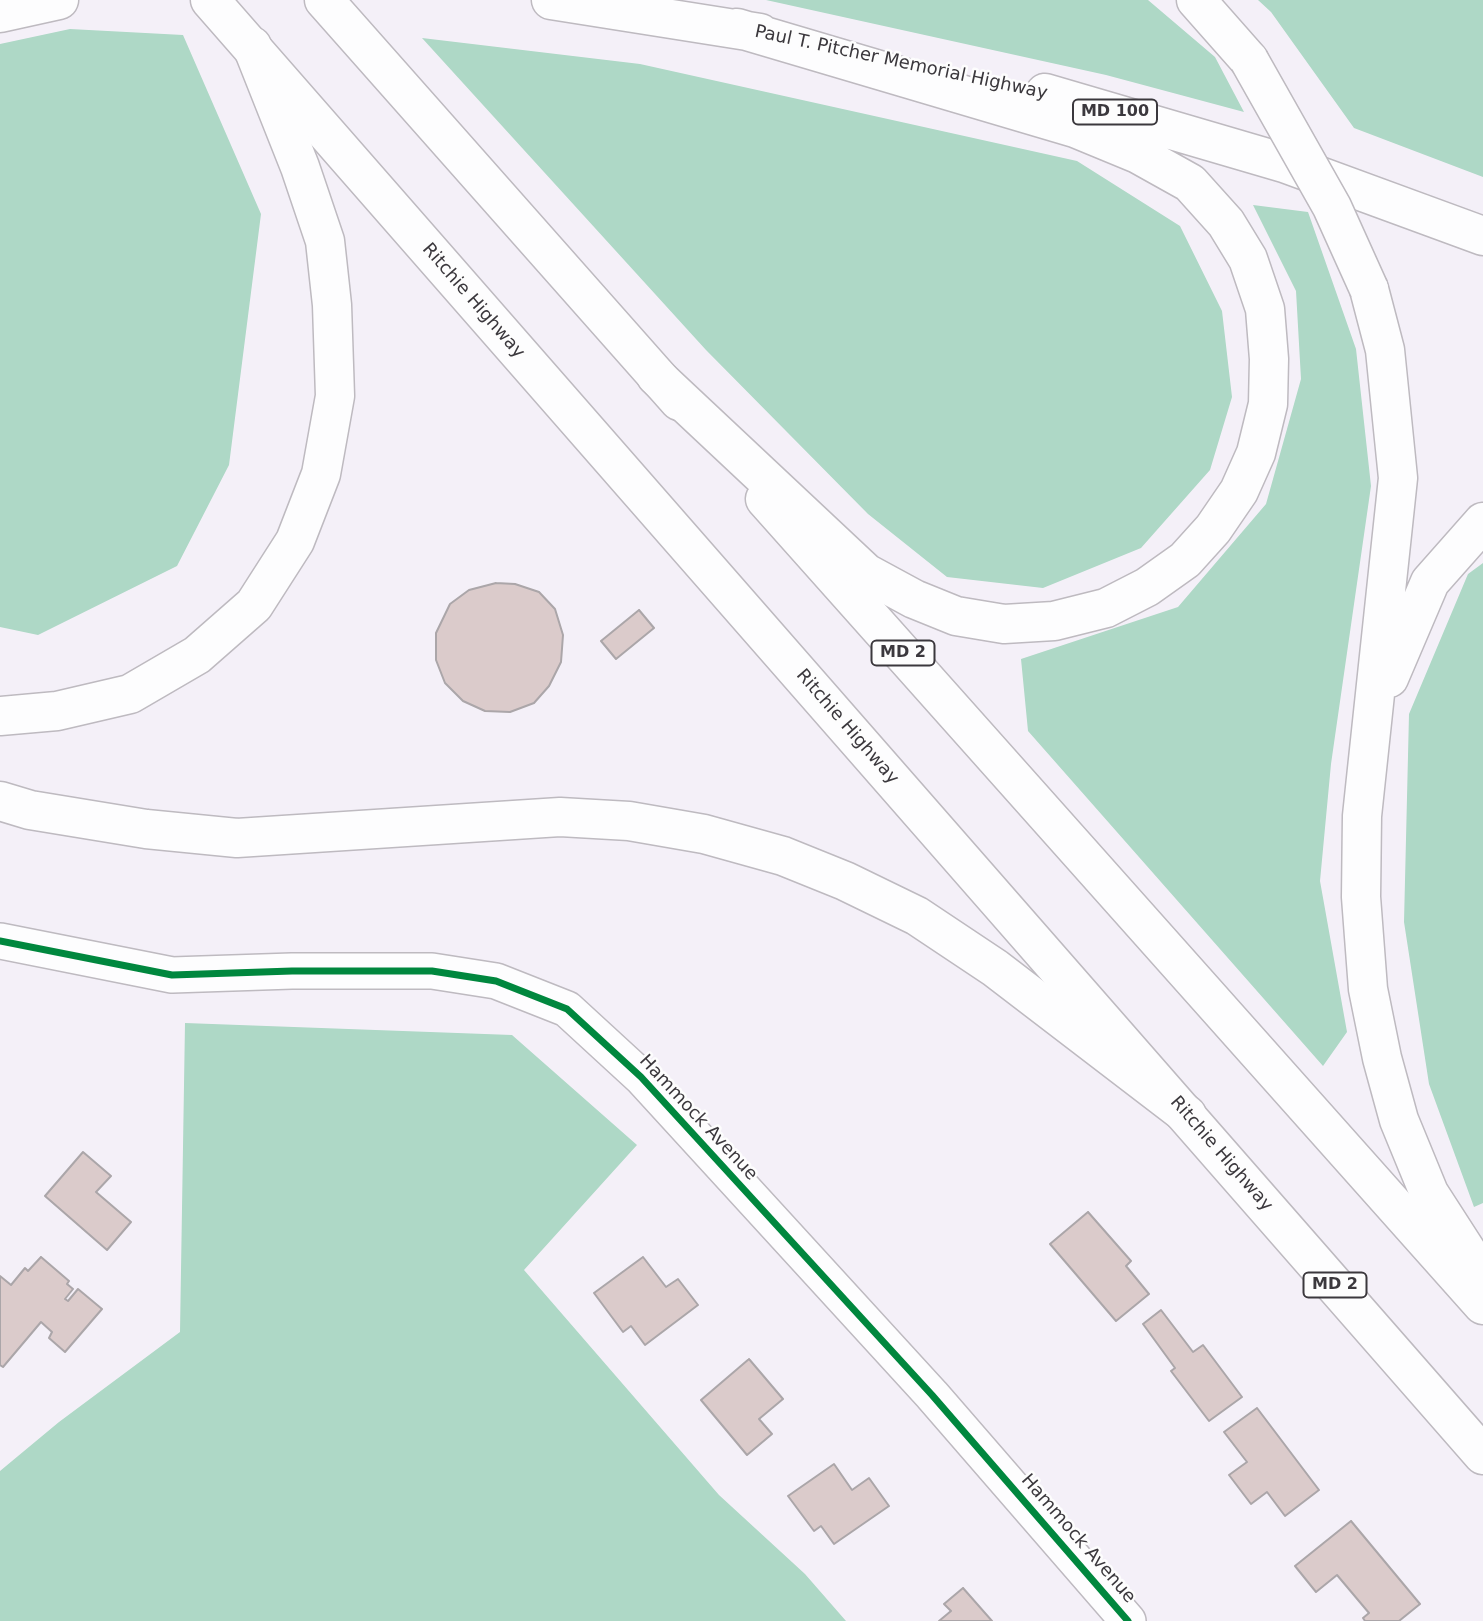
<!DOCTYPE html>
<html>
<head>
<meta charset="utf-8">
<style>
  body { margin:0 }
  canvas { display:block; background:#f4f0f8 }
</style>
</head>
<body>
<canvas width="1483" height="1621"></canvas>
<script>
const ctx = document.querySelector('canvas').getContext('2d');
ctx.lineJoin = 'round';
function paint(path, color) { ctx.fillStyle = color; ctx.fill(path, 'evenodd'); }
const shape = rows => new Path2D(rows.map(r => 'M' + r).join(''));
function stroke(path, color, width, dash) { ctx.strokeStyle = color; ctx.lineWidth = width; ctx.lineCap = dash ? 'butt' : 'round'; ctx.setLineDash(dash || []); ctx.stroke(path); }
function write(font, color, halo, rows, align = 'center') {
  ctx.font = font + ' "DejaVu Sans",sans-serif'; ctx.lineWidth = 5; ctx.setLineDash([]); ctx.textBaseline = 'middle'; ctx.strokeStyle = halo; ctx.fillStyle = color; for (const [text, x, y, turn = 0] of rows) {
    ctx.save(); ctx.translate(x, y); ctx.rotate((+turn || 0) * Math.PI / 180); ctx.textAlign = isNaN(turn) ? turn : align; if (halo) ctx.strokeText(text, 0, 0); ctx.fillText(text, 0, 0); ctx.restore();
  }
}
paint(shape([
  [766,0,1148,0,1215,57,1244,112,1106,75],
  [1258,0,1483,0,1483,177,1354,128,1271,12],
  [70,29,183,35,261,214,229,465,177,566,38,635,0,627,0,44],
  [422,38,640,64,1077,161,1180,226,1222,311,1232,397,1210,470,1141,548,1043,588,947,577,868,514,706,350],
  [1253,205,1308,212,1356,349,1371,486,1331,764,1320,881,1347,1032,1323,1066,1028,731,1021,659,1178,607,1266,504,1301,379,1296,291],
  [1483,563,1483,1203,1474,1207,1429,1084,1404,922,1409,714,1468,574],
  [185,1023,512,1035,637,1145,524,1270,719,1495,805,1574,846,1621,0,1621,0,1471,59,1422,180,1332]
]), '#aed8c6');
const building = shape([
  [496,583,515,584,539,592,555,609,563,635,561,662,549,686,534,703,510,712,485,711,463,701,445,683,436,660,436,633,450,604,469,590,496,583],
  [639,610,654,628,616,659,601,641,639,610],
  [83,1152,111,1176,96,1192,131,1222,107,1250,45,1196,83,1152],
  [1088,1212,1131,1261,1126,1266,1149,1294,1116,1321,1050,1244,1088,1212],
  [41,1257,69,1281,67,1284,73,1289,65,1299,68,1301,78,1289,102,1309,65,1352,49,1338,52,1332,41,1322,3,1367,0,1365,0,1276,11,1285,25,1268,28,1271,41,1257],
  [643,1257,666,1287,678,1279,698,1305,645,1345,631,1326,623,1332,594,1293,643,1257],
  [1161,1310,1193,1352,1203,1345,1242,1397,1209,1421,1171,1371,1175,1368,1143,1324,1161,1310],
  [749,1359,783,1399,759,1419,772,1434,747,1455,701,1400,749,1359],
  [1257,1408,1319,1490,1285,1516,1267,1492,1251,1504,1229,1475,1247,1462,1224,1432,1257,1408],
  [834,1464,852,1490,869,1478,889,1506,834,1544,821,1526,814,1531,788,1496,834,1464],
  [1351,1521,1420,1604,1399,1621,1365,1621,1363,1618,1369,1613,1337,1575,1316,1592,1295,1566,1351,1521],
  [963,1588,992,1621,939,1621,951,1611,944,1604,963,1588]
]);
paint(building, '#dbcbcb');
stroke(building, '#aba6a9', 2);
const street = shape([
  [0,941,172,975,292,971,432,971,496,981,567,1009,641,1077,932,1395,1128,1621]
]);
const primary = shape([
  [210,0,1483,1455],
  [324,0,679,401],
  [765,499,1483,1305]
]);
const highway = shape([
  [551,0,760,33],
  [1196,0,1249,60],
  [0,13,59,0],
  [1045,93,1284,163,1483,236],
  [1369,289,1385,350,1398,478,1362,816,1361,897,1368,989,1382,1058,1399,1120,1429,1193,1483,1277],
  [656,376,866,573,914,599,956,616,1004,624,1054,621,1106,608,1147,587,1185,560,1213,529,1239,491,1256,453,1268,404,1269,359,1265,309,1248,259,1226,223,1190,183,1138,154,1075,128,737,28],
  [1389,678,1430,582,1483,522],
  [0,716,57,711,130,694,197,655,254,605,295,541,321,474,335,396,332,305,325,241,300,167,252,46],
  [0,801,30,810,146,829,237,838,560,817,629,821,704,834,783,856,845,881,917,916,995,968,1187,1115]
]);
stroke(street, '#bebac0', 38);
stroke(primary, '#bebac0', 41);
stroke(highway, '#bebac0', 41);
stroke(street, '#fdfdfe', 35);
stroke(primary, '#fdfdfe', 38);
stroke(highway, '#fdfdfe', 38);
const highwayBridge = shape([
  [1249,60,1332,207,1369,289]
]);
stroke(highwayBridge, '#bebac0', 41, []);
stroke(highwayBridge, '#fdfdfe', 38);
stroke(shape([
  [0,941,172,975,292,971,432,971,496,981,567,1009,641,1077,932,1395,1128,1621]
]), '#00873e', 7);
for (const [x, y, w] of [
  [1115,112,84],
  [903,653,63],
  [1335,1285,63]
]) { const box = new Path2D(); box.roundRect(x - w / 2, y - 12.5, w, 25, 5); ctx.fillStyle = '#fdfdfd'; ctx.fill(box); stroke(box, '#3b383d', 2); }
write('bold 16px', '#3b383d', null, [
  ["MD 100",1115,112],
  ["MD 2",903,653],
  ["MD 2",1335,1285]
]);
write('18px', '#3b383d', '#fdfdfd', [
  ["Paul T. Pitcher Memorial Highway",901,63,12],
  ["Ritchie Highway",473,301,49],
  ["Ritchie Highway",847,727,49],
  ["Hammock Avenue",698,1118,47],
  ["Ritchie Highway",1221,1154,49],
  ["Hammock Avenue",1078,1539,49]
]);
</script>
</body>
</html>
